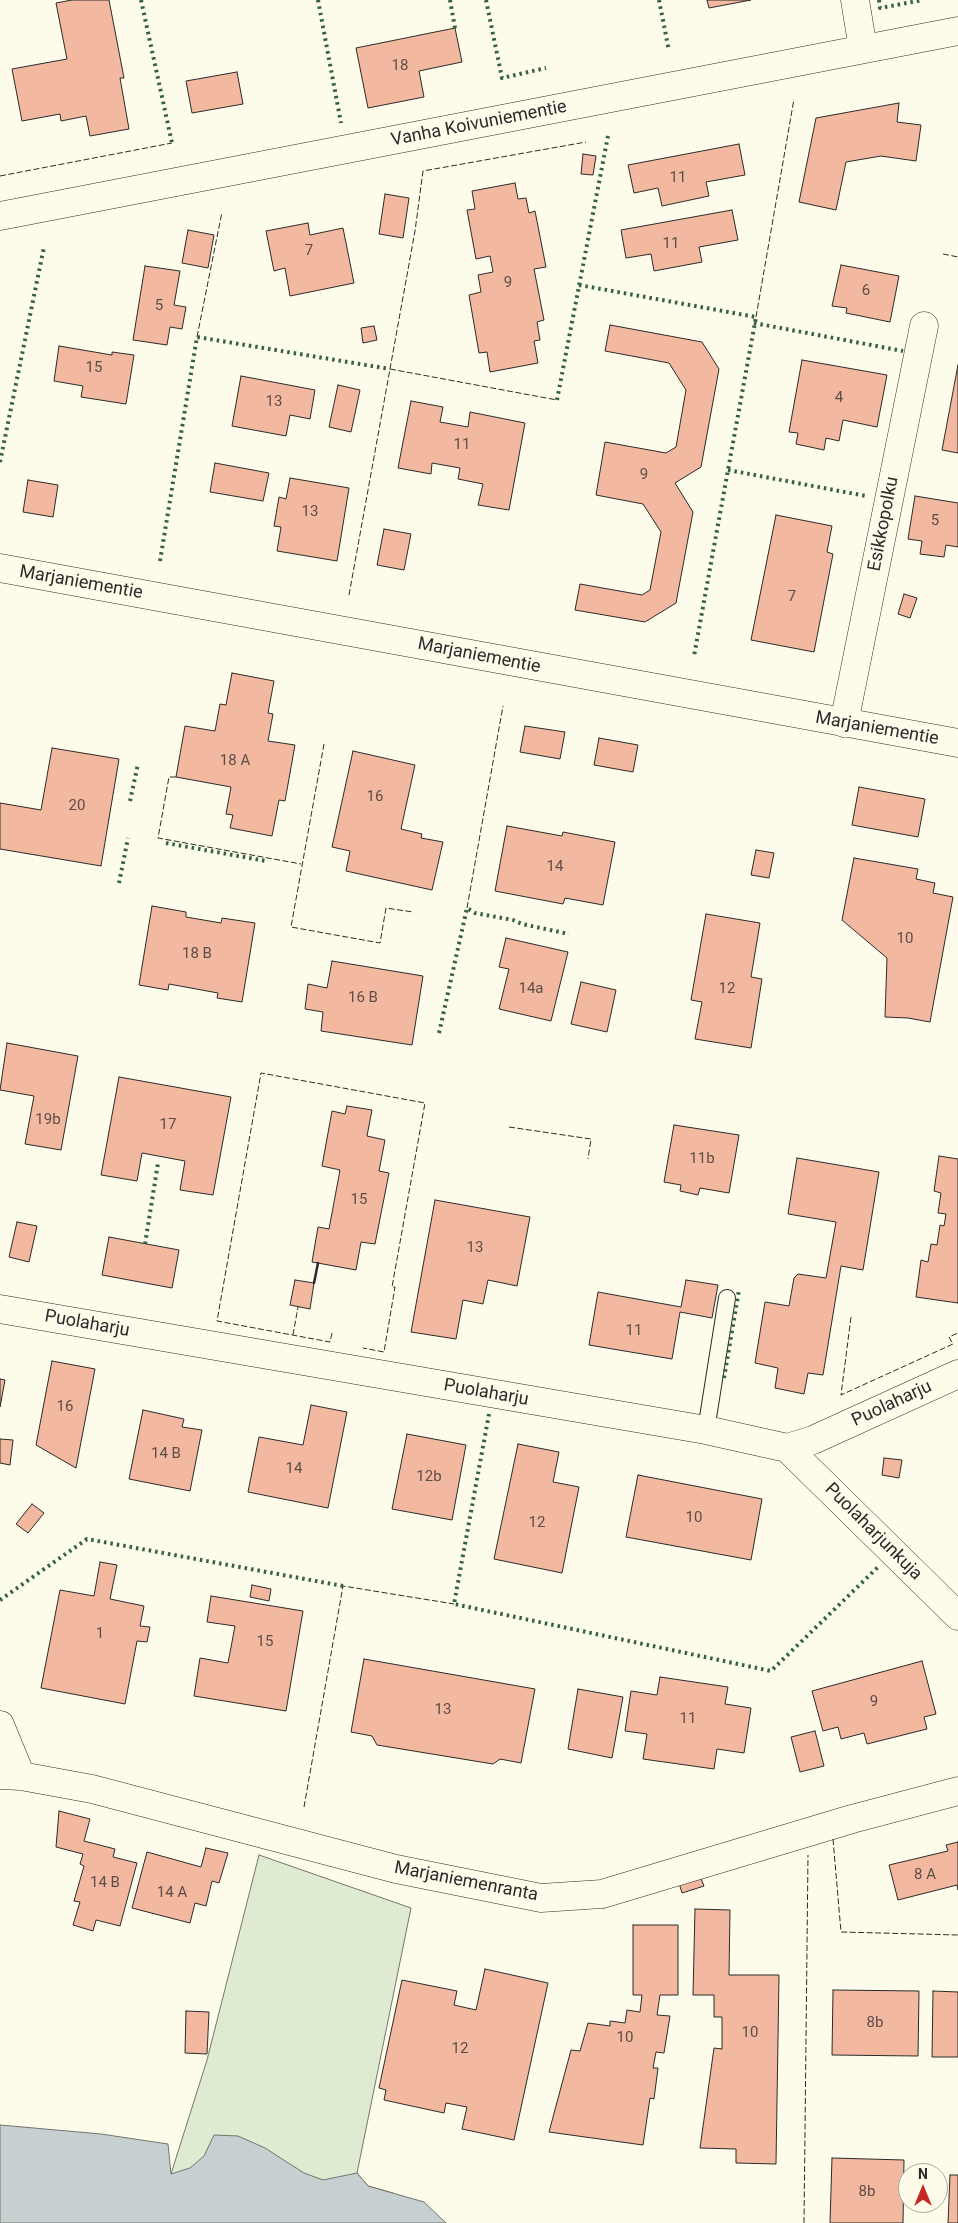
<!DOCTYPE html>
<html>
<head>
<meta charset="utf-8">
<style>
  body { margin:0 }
  #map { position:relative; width:958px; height:2223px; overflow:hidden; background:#fdfbea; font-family:Roboto,sans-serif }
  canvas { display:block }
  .north { position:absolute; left:898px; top:2163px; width:50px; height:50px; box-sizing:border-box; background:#fdfbea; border:1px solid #a9a89e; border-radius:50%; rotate:0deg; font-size:14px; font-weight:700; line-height:20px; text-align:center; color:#2b2b2b }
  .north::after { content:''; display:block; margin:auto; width:18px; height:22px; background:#c62828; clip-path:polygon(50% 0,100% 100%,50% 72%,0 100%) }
</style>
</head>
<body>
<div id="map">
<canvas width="958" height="2223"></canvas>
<div class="north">N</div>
</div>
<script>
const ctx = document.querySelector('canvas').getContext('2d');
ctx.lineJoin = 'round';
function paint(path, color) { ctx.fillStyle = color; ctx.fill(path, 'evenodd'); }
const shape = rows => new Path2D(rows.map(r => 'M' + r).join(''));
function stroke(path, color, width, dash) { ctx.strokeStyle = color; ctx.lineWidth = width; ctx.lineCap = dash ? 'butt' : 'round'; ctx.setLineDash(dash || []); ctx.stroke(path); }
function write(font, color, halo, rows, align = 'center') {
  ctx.font = font + ' Roboto,sans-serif'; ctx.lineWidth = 4; ctx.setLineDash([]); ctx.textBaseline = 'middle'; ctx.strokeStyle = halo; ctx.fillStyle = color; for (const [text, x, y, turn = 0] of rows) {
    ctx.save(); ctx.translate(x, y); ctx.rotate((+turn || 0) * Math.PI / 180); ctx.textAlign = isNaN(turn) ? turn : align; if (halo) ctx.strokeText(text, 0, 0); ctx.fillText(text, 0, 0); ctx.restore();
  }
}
const green = shape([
  [259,1855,411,1908,357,2173,368,2186,393,2193,238,2223,163,2223,171,2174,207,2060,259,1855]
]);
paint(green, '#deebd1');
stroke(green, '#74746e', 1);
const water = shape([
  [0,2125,101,2134,168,2144,171,2174,190,2168,204,2156,214,2135,238,2136,265,2148,304,2173,323,2180,357,2173,368,2186,424,2202,446,2223,0,2223,0,2125]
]);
paint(water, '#c7d0d0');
stroke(water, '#74746e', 1);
const building = shape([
  [72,0,109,0,124,78,120,78,129,129,90,136,86,116,61,121,60,114,22,121,12,69,67,59,56,3,72,0],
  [707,0,751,0,709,8,707,0],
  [455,28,462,62,419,71,424,97,368,108,356,48,455,28],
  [237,72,243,104,192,113,186,81,237,72],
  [899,103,897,122,921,125,916,161,881,156,846,162,836,210,799,202,816,118,899,103],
  [739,144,745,175,706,182,709,196,662,206,658,188,634,193,628,165,739,144],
  [583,154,596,156,593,175,581,174,583,154],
  [515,183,518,199,526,198,529,213,535,211,546,267,534,269,544,320,537,322,540,340,534,341,538,363,490,372,487,352,479,353,469,295,481,292,478,275,493,272,490,256,476,259,467,210,475,209,472,191,515,183],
  [385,194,409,198,403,238,379,234,385,194],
  [732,210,738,240,699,247,702,262,654,271,651,254,626,258,621,230,732,210],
  [308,223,310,235,343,228,354,283,290,296,285,268,274,271,266,231,308,223],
  [188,230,214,235,208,268,182,263,188,230],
  [841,265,899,276,890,322,846,313,847,308,832,306,841,265],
  [145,266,180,271,174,305,186,307,182,329,170,327,167,345,133,340,145,266],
  [610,325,702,342,719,369,701,467,675,483,693,512,676,603,645,622,575,610,580,584,642,595,650,590,661,532,643,504,596,495,605,442,666,453,676,447,686,390,669,363,605,351,610,325],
  [374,326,377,340,363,343,361,328,374,326],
  [59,346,112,355,112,352,134,355,126,404,81,397,83,386,54,381,59,346],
  [802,360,887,375,877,427,843,420,839,441,826,438,824,450,796,444,798,433,789,432,802,360],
  [958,365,958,453,942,450,958,365],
  [241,376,315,390,310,419,290,415,286,436,232,426,241,376],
  [338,385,360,390,351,432,329,427,338,385],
  [411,401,443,407,440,422,468,427,470,412,525,423,509,510,478,505,483,484,458,479,460,468,432,463,431,474,398,468,411,401],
  [215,463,269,473,263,501,210,492,215,463],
  [290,478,349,488,337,561,277,551,281,527,274,526,279,497,286,499,290,478],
  [28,480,58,485,53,517,23,512,28,480],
  [915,496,958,503,958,547,946,545,944,557,920,554,922,541,908,539,915,496],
  [776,515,832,526,827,552,833,554,814,652,751,640,776,515],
  [384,529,411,534,404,570,377,565,384,529],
  [904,594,917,598,910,618,898,614,904,594],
  [232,673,274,681,268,713,273,714,268,741,295,745,285,801,279,800,272,836,230,828,233,815,226,814,231,787,176,777,185,726,215,731,220,704,226,705,232,673],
  [525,726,565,732,560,759,520,752,525,726],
  [599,738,638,745,633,772,594,765,599,738],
  [52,748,119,759,101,866,0,849,0,803,41,810,52,748],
  [353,751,415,765,401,829,422,834,421,838,443,842,432,890,346,871,350,851,332,847,353,751],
  [859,787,925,799,918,837,852,825,859,787],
  [507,826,562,836,563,832,615,842,603,905,565,898,563,904,495,891,507,826],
  [756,850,774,853,769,878,751,875,756,850],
  [854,858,918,869,916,879,935,883,933,893,953,897,930,1022,908,1018,885,1017,887,958,842,920,854,858],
  [152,906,186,912,186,917,221,923,222,918,255,923,242,1002,217,998,218,993,169,984,168,990,139,985,152,906],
  [706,914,760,923,751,977,762,979,751,1048,695,1039,702,1002,691,1000,706,914],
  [506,938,568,952,551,1021,499,1009,509,969,499,967,506,938],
  [332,961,423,976,412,1045,321,1031,323,1012,305,1009,308,984,327,988,332,961],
  [581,982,616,990,607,1032,571,1024,581,982],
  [7,1043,78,1056,61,1150,25,1144,34,1096,0,1090,7,1043],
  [119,1077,231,1097,213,1195,180,1190,185,1161,142,1153,137,1181,101,1175,119,1077],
  [347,1106,372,1110,367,1136,385,1140,379,1171,389,1173,375,1244,361,1242,356,1270,312,1262,318,1227,329,1229,340,1170,322,1166,332,1111,345,1114,347,1106],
  [674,1125,739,1135,729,1193,700,1188,698,1195,680,1191,681,1185,664,1182,674,1125],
  [939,1156,958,1159,958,1303,916,1297,921,1260,928,1262,931,1244,937,1245,940,1225,944,1226,946,1214,938,1213,941,1193,934,1191,939,1156],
  [797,1158,879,1172,863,1270,841,1266,823,1375,808,1373,804,1394,775,1388,778,1368,755,1363,765,1302,789,1306,794,1278,798,1274,826,1278,836,1222,788,1214,797,1158],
  [435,1200,530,1217,517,1286,488,1280,483,1304,463,1300,456,1339,411,1332,435,1200],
  [17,1222,37,1226,29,1262,9,1257,17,1222],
  [109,1237,179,1250,172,1288,102,1275,109,1237],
  [295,1280,314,1283,310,1309,290,1305,295,1280],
  [686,1280,718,1285,712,1318,680,1312,672,1359,589,1345,598,1292,681,1307,686,1280],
  [52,1361,95,1369,76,1468,36,1445,52,1361],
  [0,1379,5,1380,0,1407,0,1379],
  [311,1405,347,1412,328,1508,248,1492,259,1437,303,1445,311,1405],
  [143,1410,184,1419,182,1427,202,1430,190,1491,129,1479,143,1410],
  [407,1434,466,1445,452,1520,392,1509,407,1434],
  [0,1439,13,1440,10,1465,0,1463,0,1439],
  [518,1444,559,1452,553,1482,579,1487,562,1573,494,1559,518,1444],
  [884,1458,902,1460,899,1478,882,1475,884,1458],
  [638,1475,762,1499,751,1560,626,1537,638,1475],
  [32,1504,44,1513,28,1533,16,1524,32,1504],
  [100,1562,117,1565,110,1599,144,1606,140,1626,150,1627,147,1642,137,1641,125,1704,41,1688,60,1590,94,1596,100,1562],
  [252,1585,271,1589,269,1601,250,1597,252,1585],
  [211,1596,303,1611,286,1711,194,1696,200,1658,228,1663,235,1626,207,1622,211,1596],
  [364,1659,535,1689,521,1763,500,1759,493,1764,377,1745,372,1736,351,1732,364,1659],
  [922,1661,936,1714,924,1717,927,1729,867,1744,864,1733,841,1739,838,1727,823,1731,812,1691,922,1661],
  [660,1677,728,1687,725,1704,751,1708,744,1753,717,1749,714,1769,643,1759,647,1734,625,1731,631,1691,657,1695,660,1677],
  [578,1689,623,1697,612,1758,568,1749,578,1689],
  [815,1731,824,1766,800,1772,791,1737,815,1731],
  [59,1811,90,1819,84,1841,115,1849,113,1857,137,1863,120,1926,96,1920,93,1931,73,1925,80,1902,74,1901,84,1866,80,1864,83,1854,56,1847,59,1811],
  [958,1842,958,1890,957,1885,898,1900,889,1865,948,1851,946,1845,958,1842],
  [206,1848,228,1853,219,1883,212,1881,206,1906,195,1903,190,1923,132,1908,147,1852,201,1867,206,1848],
  [700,1876,704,1886,682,1893,679,1883,700,1876],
  [695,1909,730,1910,729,1975,779,1975,776,2164,736,2163,736,2149,700,2148,714,2048,722,2049,722,2017,714,2017,714,1995,693,1995,695,1909],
  [633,1925,678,1925,678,1995,660,1995,657,2015,670,2016,664,2053,656,2052,653,2068,658,2068,654,2099,650,2098,643,2145,549,2132,571,2050,580,2051,588,2023,610,2026,610,2021,625,2023,627,2010,640,2012,642,1995,633,1995,633,1925],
  [485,1969,548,1983,514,2140,462,2129,467,2107,446,2103,444,2113,384,2100,386,2090,379,2088,402,1980,457,1991,454,2005,476,2010,485,1969],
  [833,1990,919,1991,918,2056,832,2055,833,1990],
  [933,1991,958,1992,958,2057,932,2057,933,1991],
  [186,2011,209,2012,207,2054,185,2053,186,2011],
  [832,2158,904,2160,903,2223,830,2223,832,2158],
  [950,2175,958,2175,958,2223,948,2223,950,2175]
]);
paint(building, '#f2b8a0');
stroke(building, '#2b2b2b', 1);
const service = shape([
  [706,1430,727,1298]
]);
const minor = shape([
  [855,0,863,49],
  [0,216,958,31],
  [0,568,958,743],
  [844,723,924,326],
  [0,1309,706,1430,787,1448,813,1440,958,1374],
  [787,1448,958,1616],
  [0,1725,21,1776],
  [0,1775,21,1776,92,1789,396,1869,541,1898,602,1894,852,1819,958,1791]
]);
stroke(service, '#2b2b2b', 18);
stroke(minor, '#2b2b2b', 29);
stroke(service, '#fdfbea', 16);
stroke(minor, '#fdfbea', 28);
stroke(shape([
  [141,0,172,143],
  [318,0,341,123],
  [450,0,455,28],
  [486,0,502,78,546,68],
  [659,0,669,51],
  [879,0,880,8,923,0],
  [579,285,756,317,694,656],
  [754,323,903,351],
  [557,400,608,136],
  [0,462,44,247],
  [728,470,866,496],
  [160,561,197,337,390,369],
  [130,801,138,764],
  [166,843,266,861],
  [119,883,128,838],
  [439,1033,467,908,475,913,513,920,522,924,569,934],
  [145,1244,158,1163],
  [724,1378,739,1290],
  [489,1414,454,1604,771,1671,878,1567],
  [0,1600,87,1539,343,1586]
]), '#34623c', 4, [2.5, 4]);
stroke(shape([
  [0,176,172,143],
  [943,254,958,257],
  [756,317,794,99],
  [197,337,222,212],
  [390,369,557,400],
  [349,595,415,231,423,171,586,142],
  [324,744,291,927,380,943,386,908,413,912],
  [176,777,169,777,158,838,301,864],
  [467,908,503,706],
  [509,1127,591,1139,588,1159],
  [851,1317,841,1395,953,1344,949,1337,958,1333],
  [332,1333,330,1342,217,1321,261,1073,425,1103,392,1287,395,1287,384,1352,363,1348],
  [293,1335,298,1307],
  [304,1807,343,1586,454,1604],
  [833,1839,841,1932,958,1935],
  [804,2223,808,1855]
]), '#2b2b2b', 1, [6, 2.5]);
stroke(shape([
  [314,1283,318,1263]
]), '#2b2b2b', 2.5);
write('15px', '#5d4e48', null, [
  ["18",400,66],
  ["11",678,178],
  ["11",671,244],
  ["7",309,251],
  ["9",508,283],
  ["6",866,291],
  ["5",159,306],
  ["15",94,368],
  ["4",839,398],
  ["13",274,402],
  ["11",462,445],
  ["9",644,475],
  ["13",310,512],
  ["5",935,521],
  ["7",792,597],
  ["18 A",235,761],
  ["16",375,797],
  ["20",77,806],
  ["14",555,867],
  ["10",905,939],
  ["18 B",197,954],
  ["14a",531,989],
  ["12",727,989],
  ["16 B",363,998],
  ["19b",48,1120],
  ["17",168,1125],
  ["11b",702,1159],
  ["15",359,1200],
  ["13",475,1248],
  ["11",634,1331],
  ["16",65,1407],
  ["14 B",166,1454],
  ["14",294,1469],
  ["12b",429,1477],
  ["10",694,1518],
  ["12",537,1523],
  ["1",100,1634],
  ["15",265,1642],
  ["9",874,1702],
  ["13",443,1710],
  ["11",688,1719],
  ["8 A",925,1875],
  ["14 B",105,1883],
  ["14 A",172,1893],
  ["8b",875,2023],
  ["10",750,2033],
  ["10",625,2038],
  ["12",460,2049],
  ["8b",867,2192]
]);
write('18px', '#2b2b2b', '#fdfbea', [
  ["Vanha Koivuniementie",479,124,-11],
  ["Esikkopolku",884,524,-79],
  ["Marjaniementie",81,583,10],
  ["Marjaniementie",479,656,11],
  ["Marjaniementie",877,729,10],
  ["Puolaharju",87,1324,10],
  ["Puolaharju",486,1393,10],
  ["Puolaharju",892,1404,-25],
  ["Puolaharjunkuja",873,1532,45],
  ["Marjaniemenranta",466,1882,11]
]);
</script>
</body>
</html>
